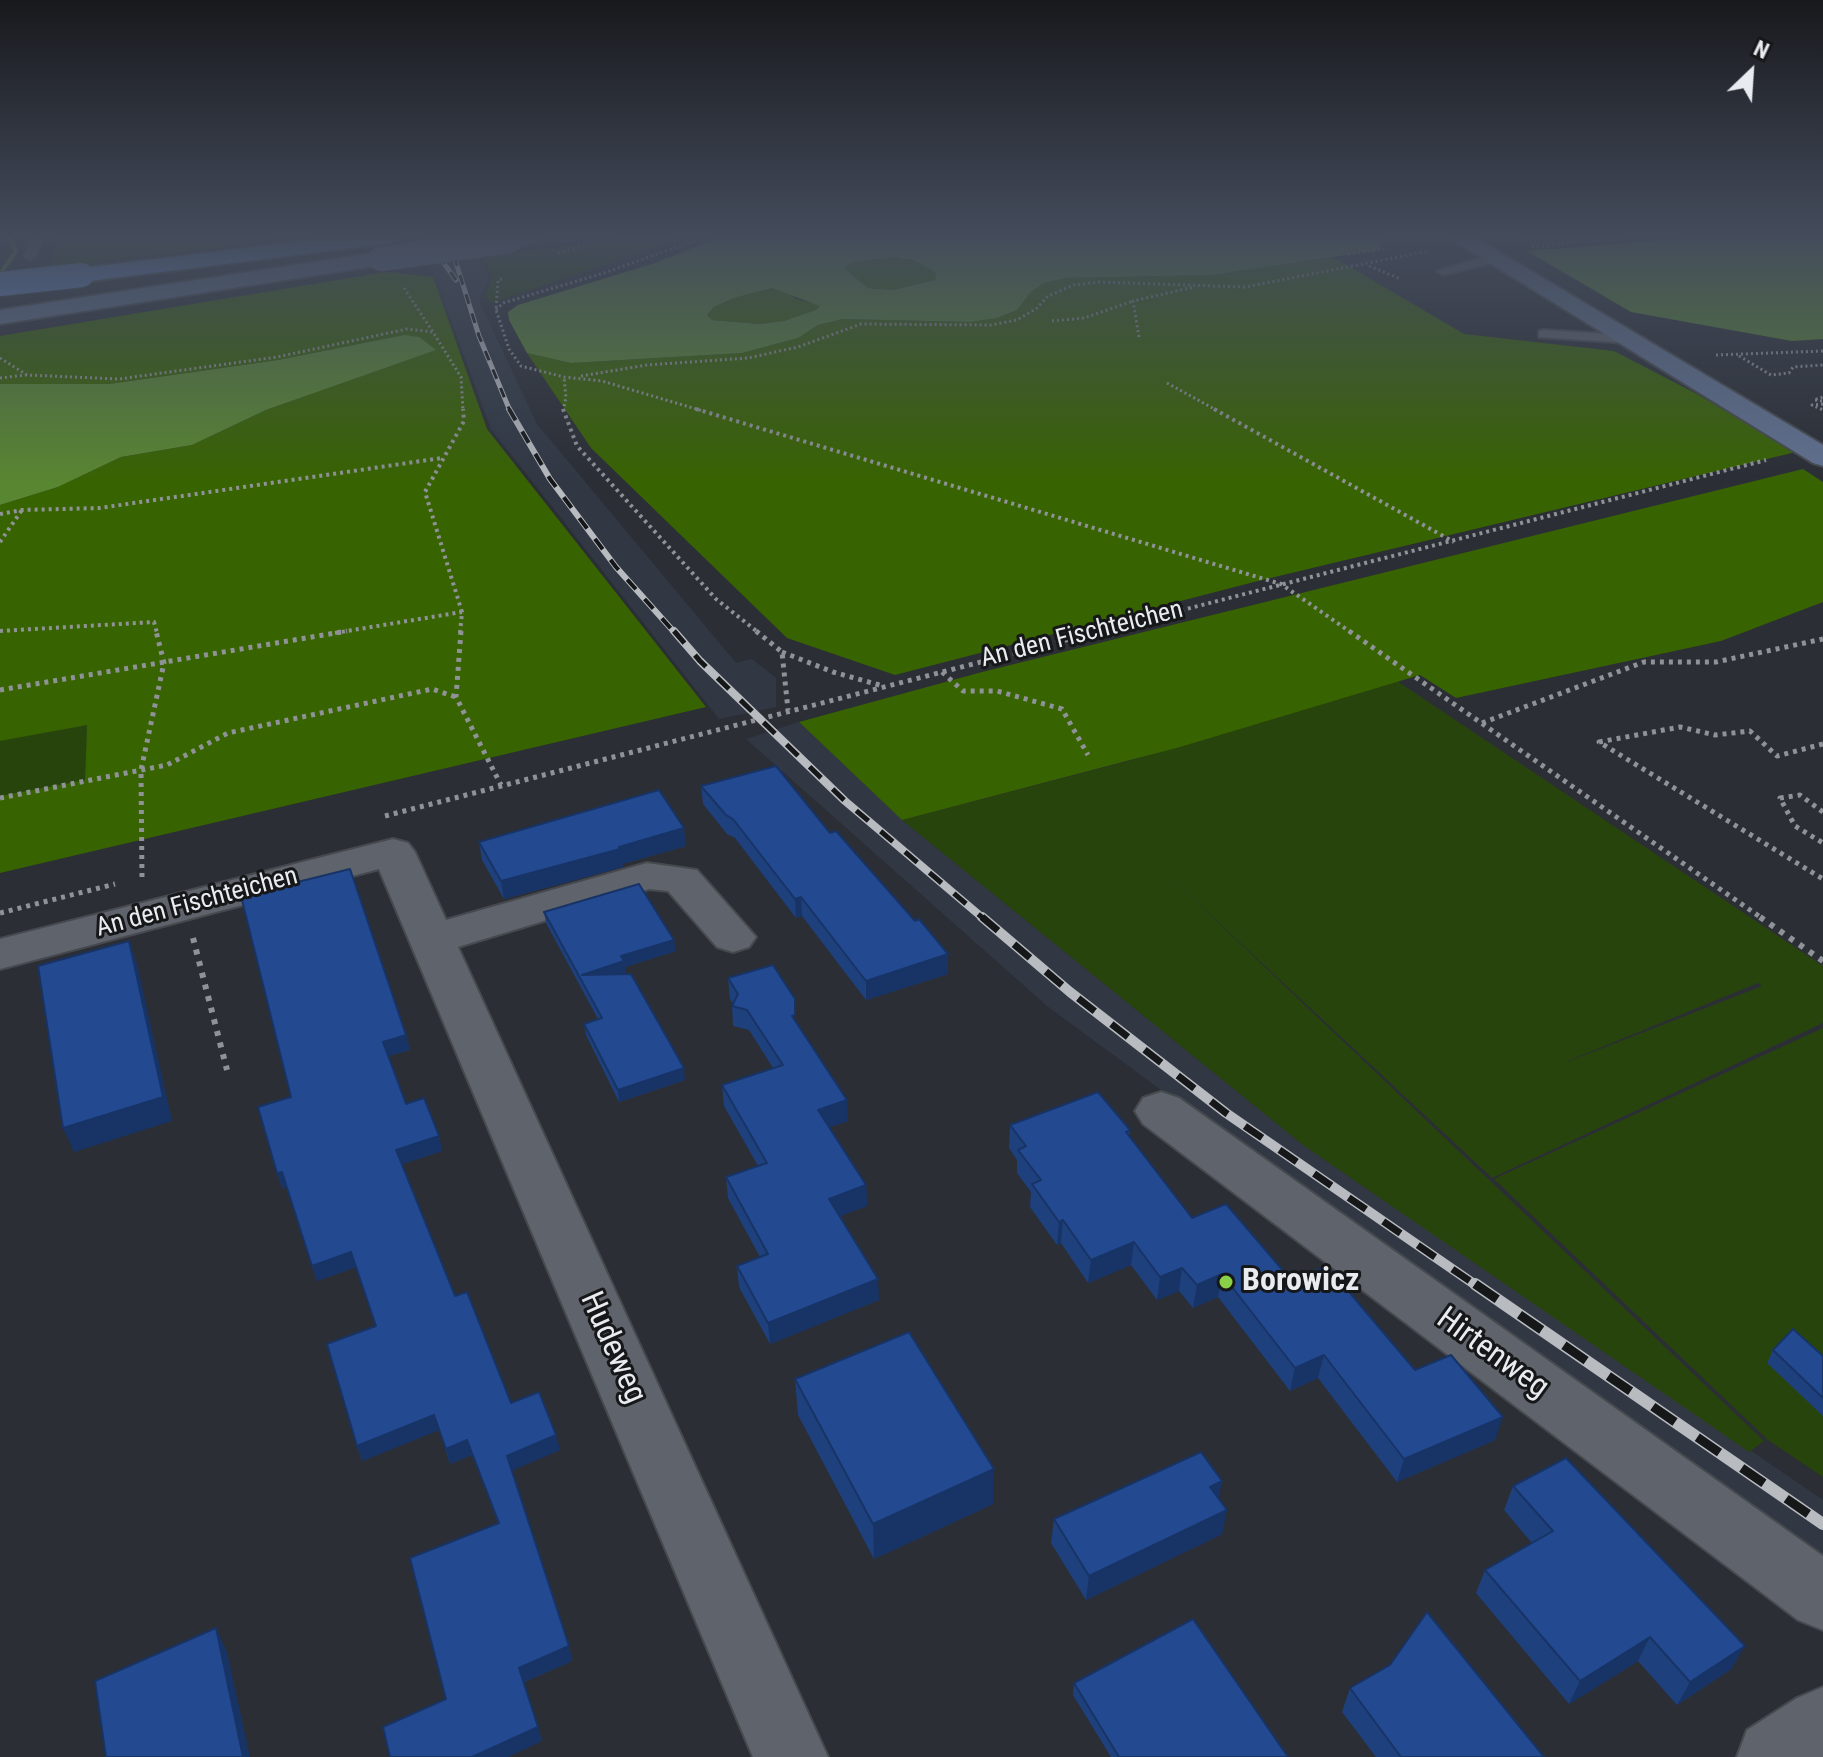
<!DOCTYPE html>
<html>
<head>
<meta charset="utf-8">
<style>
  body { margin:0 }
  #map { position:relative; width:1823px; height:1757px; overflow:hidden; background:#2b2e35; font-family:"Roboto Condensed",sans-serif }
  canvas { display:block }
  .north { position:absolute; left:1711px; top:32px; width:80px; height:80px; -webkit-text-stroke:6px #151719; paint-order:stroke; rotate:25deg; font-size:22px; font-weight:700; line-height:32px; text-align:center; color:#e8ebef }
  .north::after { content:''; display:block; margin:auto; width:28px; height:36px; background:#e8ebef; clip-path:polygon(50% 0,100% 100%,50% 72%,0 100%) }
</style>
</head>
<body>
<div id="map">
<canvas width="1823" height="1757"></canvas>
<div class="north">N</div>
</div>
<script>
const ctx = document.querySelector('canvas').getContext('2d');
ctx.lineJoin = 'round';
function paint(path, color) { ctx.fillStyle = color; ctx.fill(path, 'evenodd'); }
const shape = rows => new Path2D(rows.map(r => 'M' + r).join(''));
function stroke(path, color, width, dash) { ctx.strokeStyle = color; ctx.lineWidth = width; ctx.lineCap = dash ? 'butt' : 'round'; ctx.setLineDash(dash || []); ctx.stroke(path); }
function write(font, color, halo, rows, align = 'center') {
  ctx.font = font + ' "Roboto Condensed",sans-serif'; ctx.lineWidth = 6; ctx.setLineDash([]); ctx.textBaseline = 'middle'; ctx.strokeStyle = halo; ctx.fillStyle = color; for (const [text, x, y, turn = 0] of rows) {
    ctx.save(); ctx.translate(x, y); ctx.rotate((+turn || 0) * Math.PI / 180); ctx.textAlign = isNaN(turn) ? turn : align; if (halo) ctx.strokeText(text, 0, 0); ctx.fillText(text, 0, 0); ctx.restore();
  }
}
paint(shape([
  [412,237,472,237,489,279,479,301,537,424,736,663,752,659,776,678,776,707,719,719,491,429,435,277],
  [799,722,902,820,1303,1145,1823,1500,1823,1566,1297,1190,1047,1006,746,739]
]), '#313844');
paint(shape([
  [56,237,301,237,53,268],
  [623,237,687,237,491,303,485,296,492,278,483,258],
  [1511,237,1644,237,1535,246],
  [1397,681,1823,966,1823,1023,1492,1178,1171,878,1764,1441,1749,1452,1303,1145,902,820,1129,761],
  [1758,983,1762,986,1567,1062,1568,1061],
  [87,724,85,780,0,796,0,741],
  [1823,1028,1823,1477,1768,1440,1494,1179]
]), '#28440d');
paint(shape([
  [894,257,914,260,936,273,935,280,891,290,868,288,843,268,853,262],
  [1333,257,1464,334,1614,351,1695,393,1796,452,1254,582,895,675,787,638,591,448,527,353,571,363,742,353,798,338,818,325,843,319,971,322,997,318,1017,310,1030,293,1044,283,1066,278,1213,275],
  [386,272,433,277,487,429,706,707,0,873,0,796,85,780,87,725,0,741,0,505,58,487,121,457,192,445,266,410,435,350,404,335,278,360,109,384,0,384,0,336],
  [772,288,787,291,796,299,821,305,817,310,784,321,760,324,712,320,707,315,714,307,734,298],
  [1803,469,1823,482,1823,602,1721,641,1456,698,1420,675,1180,747,902,820,799,722,982,672]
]), '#386301');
paint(shape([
  [720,237,1385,237,1378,250,1213,275,1066,278,1044,283,1030,293,1017,310,997,318,971,322,843,319,818,325,798,338,742,353,571,363,527,353,509,320,508,312,518,305,655,263],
  [894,257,914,260,936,273,935,280,892,290,868,288,844,268,853,262],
  [772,288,820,306,816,310,784,321,760,324,712,320,707,315,714,307,734,298],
  [1706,237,1823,237,1823,339,1792,341,1631,312,1527,251],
  [404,335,419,337,436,350,266,410,192,445,121,457,58,487,0,505,0,384,109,384,278,360]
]), '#598631');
paint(shape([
  [6,237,12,237,19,251,3,273,0,271,13,251,6,237]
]), '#598631');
const service = shape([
  [31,237,43,237,36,256,30,260,24,256,31,237],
  [1495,254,1501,258,1499,261,1443,275,1437,271,1495,254],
  [1544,330,1628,335,1635,339,1628,343,1539,337,1539,331,1544,330]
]);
const minor = shape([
  [393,839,408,843,415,852,446,920,647,863,697,870,756,937,749,947,733,952,717,947,668,891,649,889,458,947,828,1757,753,1757,379,869,0,969,0,939,393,839],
  [1161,1092,1179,1098,1823,1556,1823,1630,1798,1620,1143,1124,1135,1111,1143,1098,1161,1092],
  [1823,1687,1823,1757,1737,1757,1747,1730,1797,1698,1823,1687]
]);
const secondary = shape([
  [502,237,542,237,539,242,510,247,502,246,499,241,502,237],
  [1448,237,1474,237,1823,445,1823,466,1813,463,1448,237],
  [380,252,391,259,388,264,0,324,0,310,380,252]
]);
const trunk = shape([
  [337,237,402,237,391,243,82,282,74,280,71,275,74,270,82,268,337,237]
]);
stroke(service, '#464a4f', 4);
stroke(minor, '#464a4f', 4);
stroke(secondary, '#464a4f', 4);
stroke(trunk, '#464a4f', 4);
stroke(shape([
  [561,241,588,237],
  [1532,247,1634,237],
  [558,253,615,237],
  [1348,254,1388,248],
  [1369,266,1401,279],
  [502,279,498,280,496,310,509,349,521,366,564,377,602,381,703,411],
  [404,288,433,332],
  [496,310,503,303,604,273,705,237],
  [1052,321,1084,318,1133,301],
  [1139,337,1133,301,1194,287],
  [1716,355,1823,351],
  [1739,356,1771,375,1789,373,1793,367,1823,365],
  [0,358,27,375,119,379,277,357,407,329,433,332,461,377,463,411],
  [581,376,647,365,748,358,798,347,861,324,991,325,1017,320,1037,308,1048,296,1074,285,1099,282,1245,287,1429,251],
  [0,378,26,375],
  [1167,383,1218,411],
  [1822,401,1814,400,1823,397],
  [1823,404,1812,405,1823,410],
  [563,411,566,398,564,377]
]), '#8f9297', 3, [2, 3]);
stroke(shape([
  [563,409,577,446,716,599,759,633],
  [696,409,1281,584,1352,633],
  [1214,409,1454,542],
  [0,514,22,510,100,508,442,458],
  [0,542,22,510],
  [0,631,154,622,157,633],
  [335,633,462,612],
  [460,633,462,612,425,492,464,421,463,409],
  [1093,633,1766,460]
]), '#8f9297', 4, [3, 4]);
stroke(shape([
  [461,631,456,697,501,785],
  [756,631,782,652,788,710],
  [1349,631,1763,919],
  [782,652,833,672,883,686],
  [942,672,963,691,997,691,1062,709,1088,755],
  [0,690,347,631],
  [1482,723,1644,662,1716,662,1823,639],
  [1823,744,1777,756,1750,731,1715,735,1680,727,1599,742,1823,879],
  [0,798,167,765,228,733,432,689,456,697],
  [1823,812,1800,795,1780,798,1795,826,1823,843],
  [385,816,1101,631],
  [142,877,141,770,164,663,156,631],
  [0,913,115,884]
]), '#8f9297', 5, [4, 5]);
stroke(shape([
  [1760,917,1823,961],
  [193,938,227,1070]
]), '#8f9297', 6, [5, 7]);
paint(service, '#5f636b');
paint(minor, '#5f636b');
paint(secondary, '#617190');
paint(trunk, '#648acc');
const railFar4 = shape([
  [433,237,437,254,456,280],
  [448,237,479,336,510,411]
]);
const railFar3 = shape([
  [509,409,550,479,616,567,675,633]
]);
const railFar2 = shape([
  [674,631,700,661,845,801,984,919]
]);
const railFar1 = shape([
  [982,917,1070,992,1226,1113,1477,1286]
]);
const rail = shape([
  [1475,1284,1823,1524]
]);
stroke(railFar4, '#b8bbc0', 5);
stroke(railFar3, '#b8bbc0', 6);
stroke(railFar2, '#b8bbc0', 8);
stroke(railFar1, '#b8bbc0', 10);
stroke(rail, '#b8bbc0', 12);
stroke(railFar4, '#151719', 3, [10]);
stroke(railFar3, '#151719', 4, [13]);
stroke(railFar2, '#151719', 5, [16]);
stroke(railFar1, '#151719', 7, [21]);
stroke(rail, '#151719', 9, [27]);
const secondaryBridge = shape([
  [380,259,510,241]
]);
const trunkBridge = shape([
  [0,284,82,275]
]);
stroke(secondaryBridge, '#464a4f', 26, []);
stroke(trunkBridge, '#464a4f', 26, []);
stroke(secondaryBridge, '#617190', 24);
stroke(trunkBridge, '#648acc', 24);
paint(shape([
  [701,786,830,833,948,974,866,1000,802,916,796,918,735,838,727,834,703,804],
  [479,842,686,846,622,864,623,867,504,899,482,860],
  [544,912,676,951,625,967,625,973,621,974,685,1080,619,1102,586,1035,584,1024,598,1019,546,923],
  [728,978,796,1023,848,1121,829,1127,866,1185,867,1206,840,1216,879,1300,770,1344,739,1287,737,1266,760,1257,728,1198,726,1177,758,1166,724,1106,722,1085,773,1068,749,1030,733,1026,732,1006,733,1004,730,999],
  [406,1035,410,1050,388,1056,406,1104,439,1136,442,1151,402,1164,455,1296,511,1403,560,1450,512,1470,569,1646,572,1661,524,1682,542,1741,446,1699,498,1523,472,1455,450,1464,439,1430,362,1461,357,1446,376,1326,356,1267,317,1281,286,1187,282,1188,277,1173,291,1097],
  [1010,1125,1130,1130,1129,1136,1192,1218,1292,1281,1415,1370,1495,1440,1397,1482,1318,1378,1290,1391,1218,1297,1193,1308,1179,1291,1157,1300,1131,1265,1088,1283,1061,1243,1057,1245,1030,1207,1031,1192,1017,1173,1017,1160,1009,1148],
  [1773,1350,1823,1356,1823,1416,1767,1363],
  [795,1379,993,1504,874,1559,798,1415],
  [1222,1481,1218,1498,1222,1534,1086,1600,1051,1543,1054,1519],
  [1513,1486,1731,1669,1677,1705,1638,1661,1569,1704,1476,1593,1485,1570,1532,1543,1504,1510],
  [1074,1683,1288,1757,1111,1757,1073,1695],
  [1350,1688,1544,1757,1376,1757,1342,1712]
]), '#1e407d');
paint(shape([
  [684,828,686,846,622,864,623,867,504,899,501,881],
  [801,897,802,916,796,918,795,899],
  [674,940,676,951,625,967,625,973,584,986,582,975,621,956],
  [129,941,137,964,172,1121,74,1152,63,1128],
  [948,954,948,974,866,1000,866,981],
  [406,1035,410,1050,387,1056,383,1042],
  [684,1068,685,1080,619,1102,618,1090],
  [847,1100,848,1121,819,1131,818,1110],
  [439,1136,442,1151,400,1165,396,1150],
  [282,1172,287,1187,282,1188,277,1173],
  [866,1185,867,1206,830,1220,829,1199],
  [1063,1220,1061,1243,1057,1245,1059,1222],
  [1134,1242,1131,1265,1088,1283,1091,1260],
  [351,1252,356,1267,317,1281,312,1266],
  [1182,1268,1179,1291,1157,1300,1160,1277],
  [1222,1274,1218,1297,1193,1308,1197,1285],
  [878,1279,879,1300,770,1344,768,1323],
  [1324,1355,1318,1378,1290,1391,1295,1368],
  [434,1415,439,1430,362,1461,357,1446],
  [1503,1417,1495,1440,1397,1482,1404,1459],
  [556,1435,560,1450,511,1471,507,1456],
  [467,1440,472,1455,450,1464,446,1449],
  [994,1469,993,1504,874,1559,873,1524],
  [1222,1481,1217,1506,1210,1487],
  [1227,1510,1222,1534,1086,1600,1089,1576],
  [216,1628,227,1652,250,1757,243,1757],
  [1650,1637,1638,1661,1569,1704,1580,1681],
  [569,1646,572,1661,523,1682,519,1668],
  [1745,1646,1731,1669,1677,1705,1690,1682],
  [538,1727,542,1741,508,1757,472,1757]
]), '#183466');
const building = shape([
  [776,766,830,833,836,831,915,921,919,919,948,954,866,981,801,897,795,899,733,819,726,815,701,786,776,766],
  [659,790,684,828,619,847,620,849,501,881,479,842,659,790],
  [350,869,406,1035,383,1042,406,1104,424,1098,439,1136,396,1150,455,1296,467,1292,511,1403,539,1392,556,1435,507,1456,569,1646,519,1668,538,1727,472,1757,390,1757,383,1727,446,1699,410,1558,499,1523,467,1440,446,1449,434,1415,357,1446,327,1344,376,1326,351,1252,312,1266,282,1172,277,1173,258,1107,291,1097,241,896,350,869],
  [639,884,674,940,621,956,624,961,582,975,631,974,684,1068,618,1090,584,1024,602,1018,544,912,639,884],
  [129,941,163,1097,63,1128,38,966,129,941],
  [773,965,795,999,795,1015,792,1016,847,1100,818,1110,866,1185,829,1199,878,1279,768,1323,737,1266,768,1254,726,1177,767,1163,722,1085,783,1065,747,1010,732,1006,738,994,728,978,773,965],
  [1098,1092,1130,1130,1126,1132,1192,1218,1226,1204,1292,1281,1327,1266,1415,1370,1451,1355,1503,1417,1404,1459,1324,1355,1295,1368,1222,1274,1197,1285,1182,1268,1160,1277,1134,1242,1091,1260,1063,1220,1059,1222,1032,1184,1041,1180,1018,1150,1026,1146,1010,1125,1098,1092],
  [1793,1329,1823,1356,1823,1398,1773,1350,1793,1329],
  [909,1332,994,1469,873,1524,795,1379,909,1332],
  [1201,1452,1222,1481,1210,1487,1227,1510,1089,1576,1054,1519,1201,1452],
  [1566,1458,1745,1646,1690,1682,1650,1637,1580,1681,1485,1570,1553,1531,1513,1486,1566,1458],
  [1427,1612,1544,1757,1401,1757,1350,1688,1390,1665,1427,1612],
  [1193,1619,1288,1757,1119,1757,1074,1683,1193,1619],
  [216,1628,243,1757,106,1757,95,1681,216,1628]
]);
paint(building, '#234a91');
stroke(building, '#183466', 2);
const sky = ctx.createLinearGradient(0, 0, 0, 483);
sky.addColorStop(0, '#18191d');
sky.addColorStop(0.49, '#444c5c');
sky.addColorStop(1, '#444c5c00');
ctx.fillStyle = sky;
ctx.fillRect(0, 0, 1823, 483);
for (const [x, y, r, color] of [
  [1226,1282,8,"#89cf48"]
]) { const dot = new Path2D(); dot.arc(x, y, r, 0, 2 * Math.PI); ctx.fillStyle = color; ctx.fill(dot); stroke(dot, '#151719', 3); }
write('26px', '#e8ebef', '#151719', [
  ["An den Fischteichen",1082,635,-14],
  ["An den Fischteichen",197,903,-15]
]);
write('bold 32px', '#e8ebef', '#151719', [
  ["Borowicz",1242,1282]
], 'left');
write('32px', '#e8ebef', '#151719', [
  ["Hudeweg",612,1348,66],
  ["Hirtenweg",1492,1354,36]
]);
</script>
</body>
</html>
